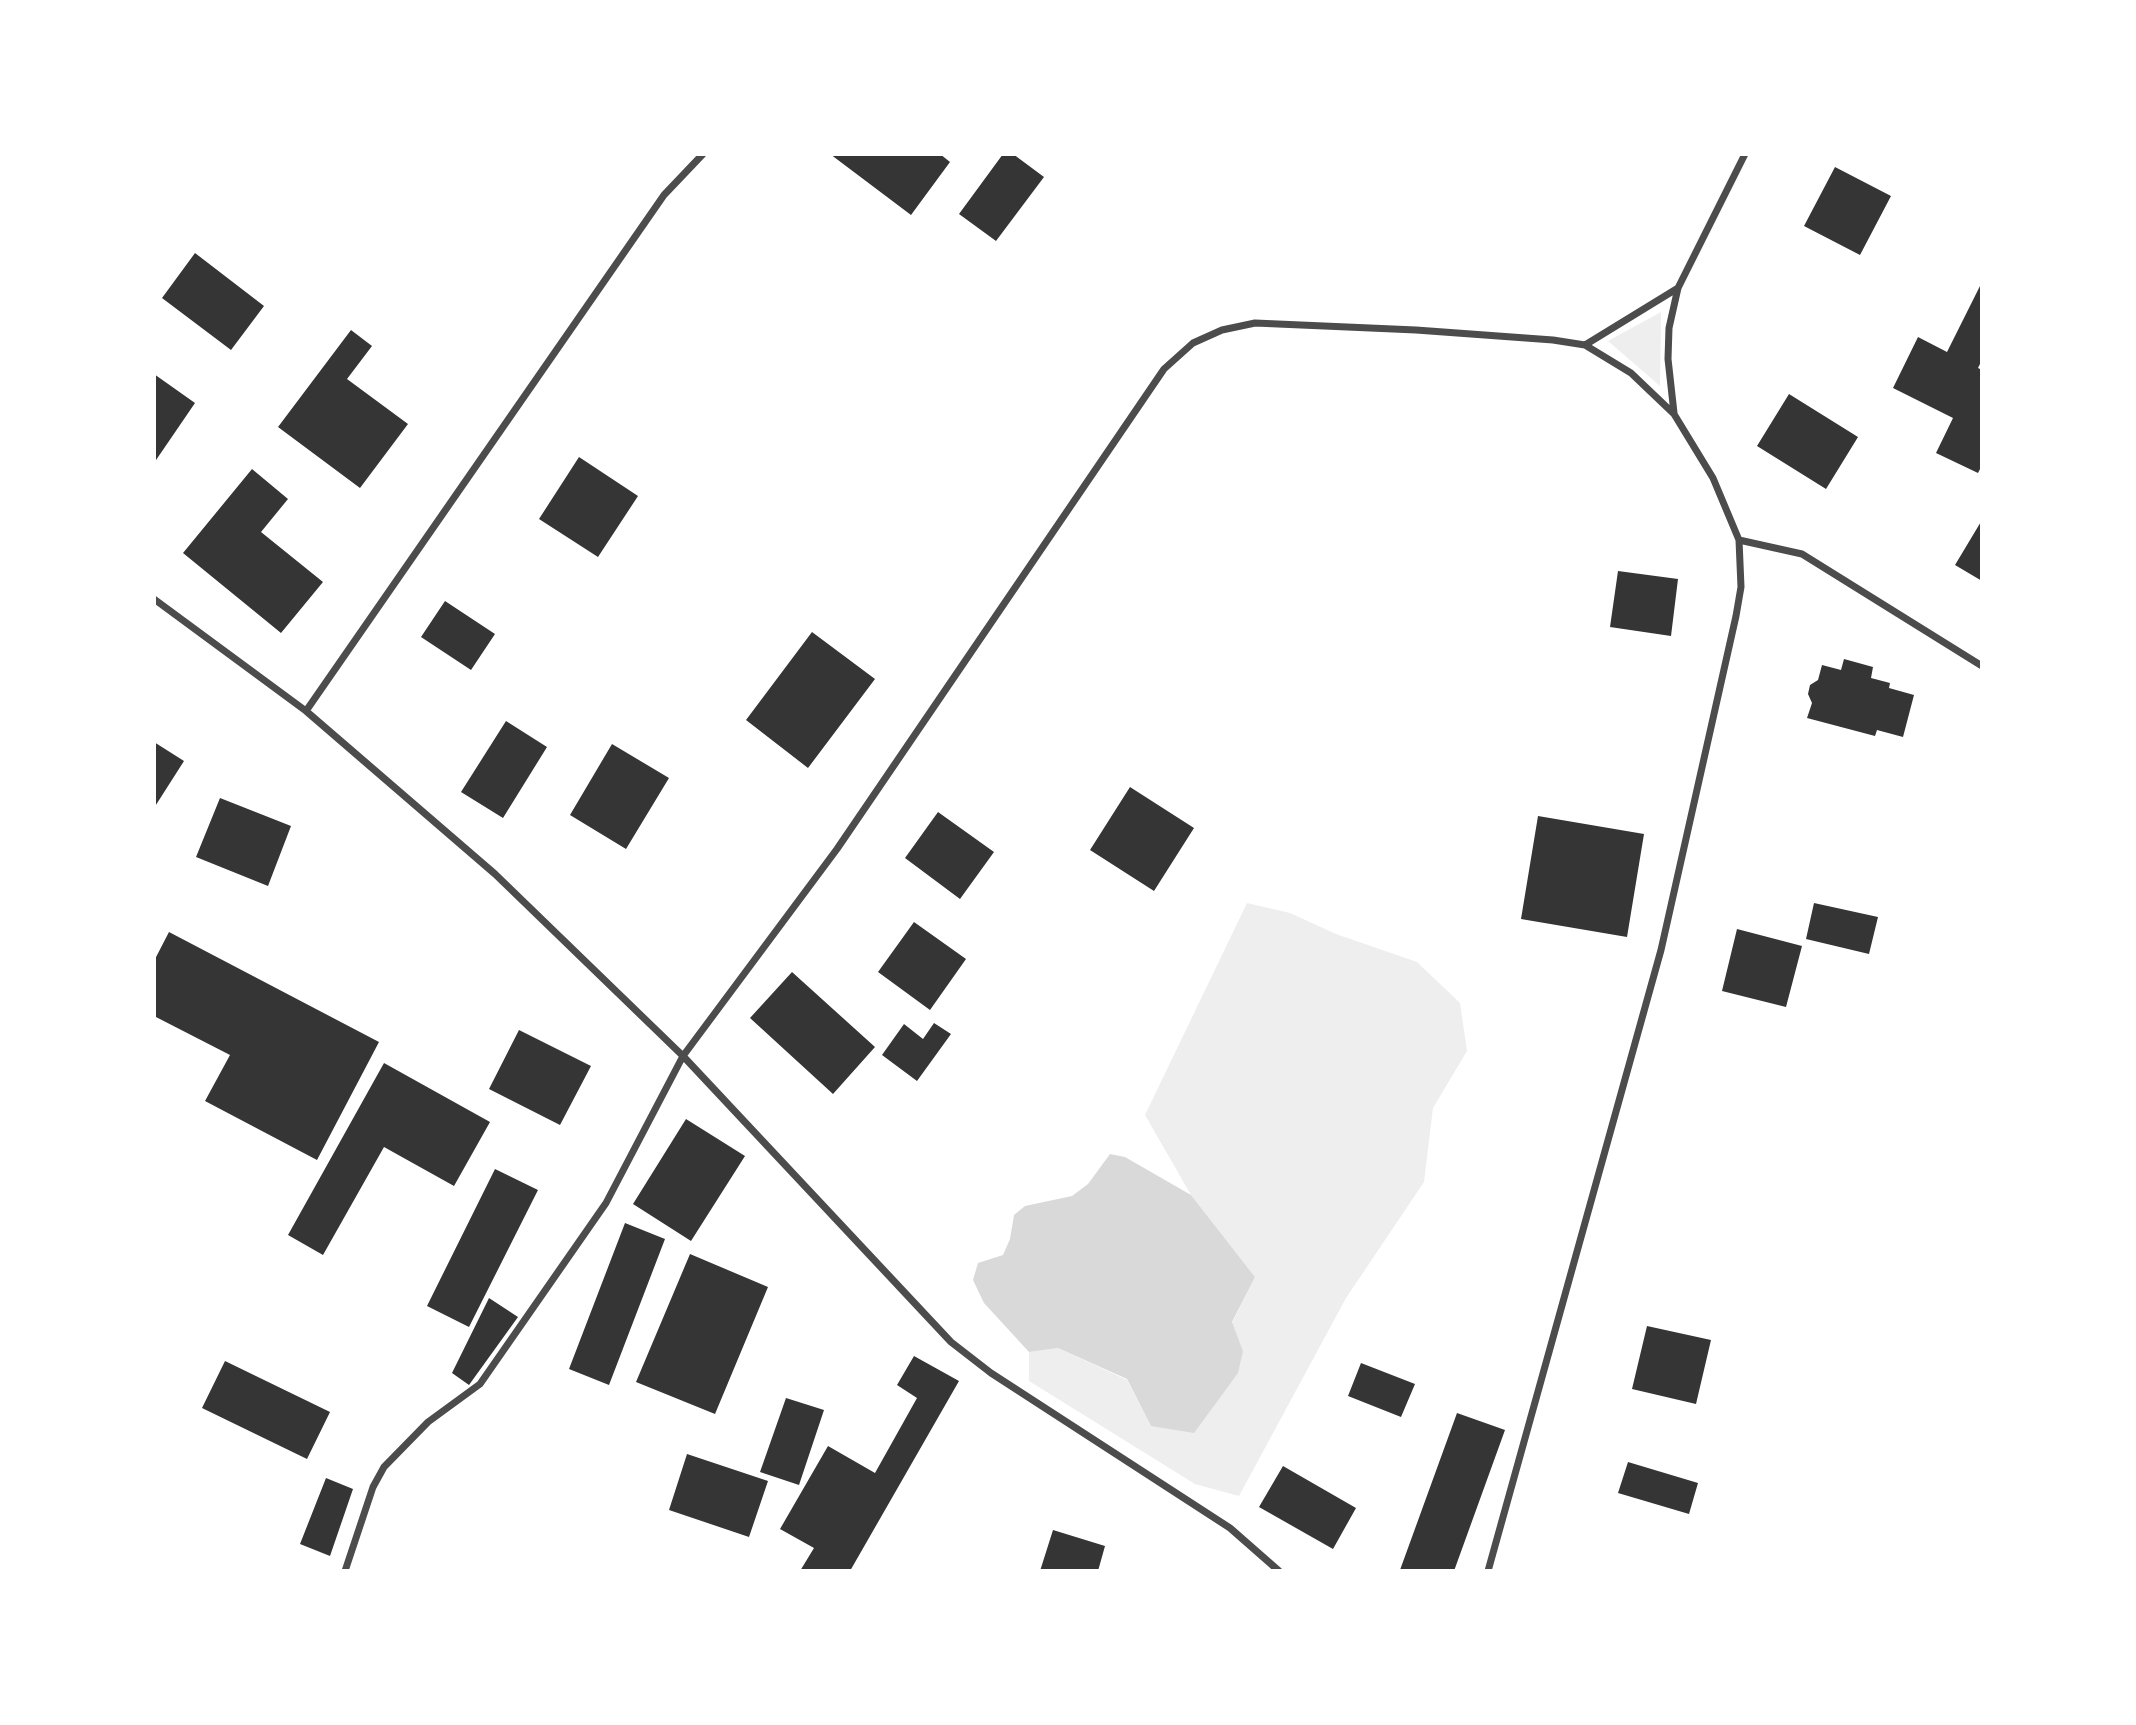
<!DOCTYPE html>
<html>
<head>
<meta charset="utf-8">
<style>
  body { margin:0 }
  #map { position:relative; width:2136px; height:1725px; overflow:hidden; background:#fff; font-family:"Work Sans",sans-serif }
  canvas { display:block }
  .frame { position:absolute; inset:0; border:156px solid #fff; pointer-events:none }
</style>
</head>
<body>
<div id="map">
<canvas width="2136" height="1725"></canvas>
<div class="frame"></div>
</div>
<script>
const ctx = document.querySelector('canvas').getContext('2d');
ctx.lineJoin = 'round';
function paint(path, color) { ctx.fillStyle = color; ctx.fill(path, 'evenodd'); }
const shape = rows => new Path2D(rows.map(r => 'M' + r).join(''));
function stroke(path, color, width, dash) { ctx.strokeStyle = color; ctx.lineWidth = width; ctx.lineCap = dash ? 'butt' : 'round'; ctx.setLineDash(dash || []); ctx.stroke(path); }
paint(shape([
  [1661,312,1660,386,1608,341],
  [1247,903,1290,913,1336,934,1417,962,1460,1003,1467,1051,1433,1108,1424,1182,1346,1298,1239,1496,1195,1484,1029,1381,1029,1352,1058,1348,1127,1380,1151,1426,1243,1351,1232,1323,1255,1277,1191,1195,1145,1115]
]), '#eee');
paint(shape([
  [1110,1154,1125,1157,1191,1195,1255,1277,1232,1322,1243,1351,1238,1373,1194,1433,1151,1426,1127,1379,1058,1348,1029,1352,984,1303,973,1280,978,1263,1003,1255,1010,1239,1014,1215,1025,1206,1072,1196,1088,1184]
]), '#d9d9d9');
paint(shape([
  [830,154,940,154,950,162,911,215],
  [1003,154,1013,154,1044,177,996,241,959,214],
  [1835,167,1891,196,1860,255,1804,226],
  [195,253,264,306,231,350,162,298],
  [1982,282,1982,360,1978,368,1982,370,1982,465,1978,473,1936,453,1953,418,1893,388,1918,337,1947,352],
  [351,330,372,346,347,379,408,424,360,488,278,427],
  [154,374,195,403,154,463],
  [1789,394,1858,437,1826,489,1757,446],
  [579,457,638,496,598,557,539,519],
  [252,469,288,499,261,532,323,582,281,633,183,553],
  [1982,520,1982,581,1955,565],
  [1618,571,1678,579,1671,636,1610,627],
  [445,601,495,634,471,670,421,637],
  [812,632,875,679,808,768,746,720],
  [1844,659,1873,667,1871,678,1890,683,1889,688,1914,695,1903,737,1877,730,1875,736,1807,718,1812,703,1808,694,1810,685,1818,680,1822,665,1841,670],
  [506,721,547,747,503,818,461,792],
  [154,742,184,761,154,808],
  [612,744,669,778,626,849,570,815],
  [1130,787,1194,828,1154,891,1090,850],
  [220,798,291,826,268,886,196,857],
  [938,812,994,852,960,899,905,858],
  [1538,816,1644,834,1627,937,1521,919],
  [1814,903,1878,917,1869,954,1806,939],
  [914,922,966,959,930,1010,878,972],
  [1737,929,1802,946,1786,1007,1722,991],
  [169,932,379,1042,317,1160,205,1101,230,1055,154,1016,154,961],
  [792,972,875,1047,833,1094,750,1018],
  [934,1023,951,1034,917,1081,882,1055,904,1024,923,1039],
  [519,1030,591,1066,560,1125,489,1089],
  [384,1063,490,1122,454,1186,384,1147,323,1255,288,1235],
  [686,1119,745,1156,691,1241,633,1204],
  [495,1169,538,1190,469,1327,427,1306],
  [625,1223,665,1239,609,1385,569,1369],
  [690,1254,768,1287,715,1414,636,1382],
  [489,1298,518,1317,469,1385,452,1373],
  [1647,1326,1711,1340,1696,1404,1632,1389],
  [914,1356,959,1381,850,1571,800,1571,814,1548,780,1529,828,1446,875,1473,917,1398,897,1385],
  [225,1361,330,1412,307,1459,202,1408],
  [1361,1363,1415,1384,1401,1417,1348,1396],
  [786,1398,824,1410,799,1485,760,1472],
  [1457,1413,1505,1430,1454,1571,1403,1571,1400,1570],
  [687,1454,768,1481,749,1537,669,1510],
  [1628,1462,1698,1483,1689,1514,1618,1493],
  [1283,1466,1356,1508,1333,1549,1259,1507],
  [326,1478,353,1489,330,1556,300,1544],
  [1053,1530,1105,1546,1098,1571,1040,1571]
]), '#353535');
stroke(shape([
  [1585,345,1678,288],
  [1674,413,1668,359,1669,328,1678,288,1745,154],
  [1739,540,1802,554,1982,666],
  [154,599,306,711,495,874,683,1056,951,1342,991,1373,1230,1528,1279,1571],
  [306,711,664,195,703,154],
  [345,1571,373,1487,384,1467,428,1422,480,1384,606,1203,683,1056,837,849,1164,369,1193,343,1222,330,1255,323,1416,330,1553,340,1585,345,1631,373,1674,414,1713,478,1739,540,1741,587,1736,616,1661,950,1488,1571]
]), '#4c4c4c', 7);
</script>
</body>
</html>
